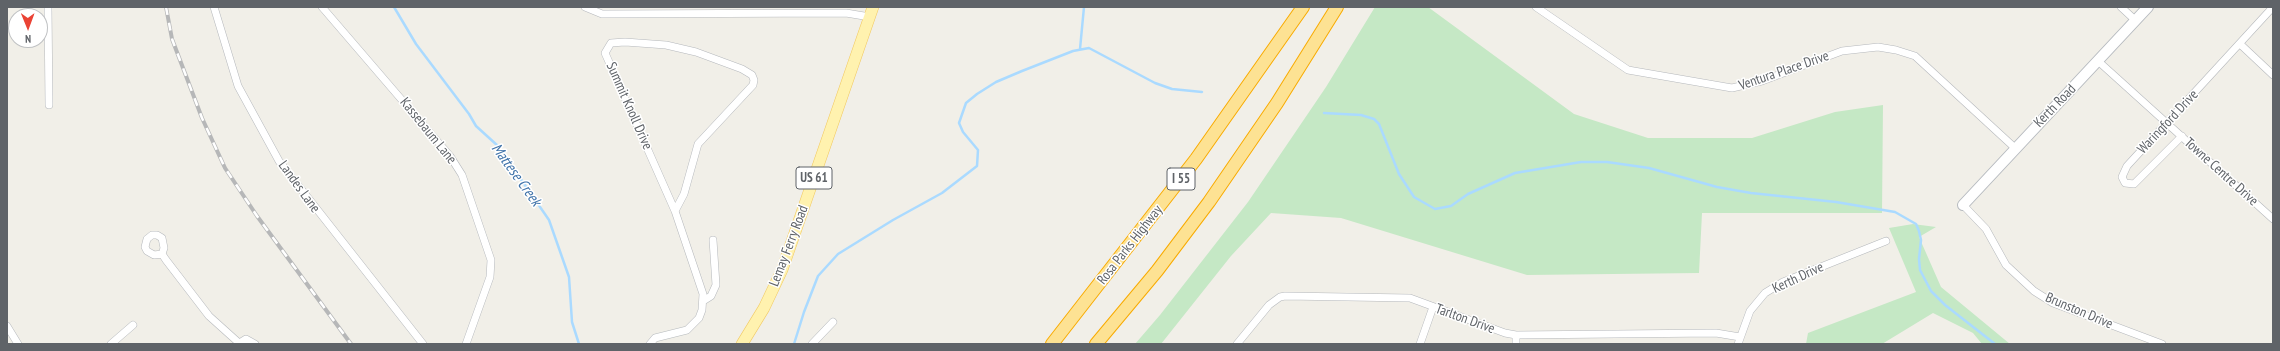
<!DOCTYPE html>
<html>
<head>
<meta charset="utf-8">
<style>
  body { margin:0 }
  #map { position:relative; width:2280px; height:351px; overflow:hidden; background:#f1efe8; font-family:"PT Sans Narrow",sans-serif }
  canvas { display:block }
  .frame { position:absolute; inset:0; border:8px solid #5f6368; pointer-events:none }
  .north { position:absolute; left:8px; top:8px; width:40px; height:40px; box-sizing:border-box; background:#fff; border:1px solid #bfc1c3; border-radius:50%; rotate:179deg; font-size:11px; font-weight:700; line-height:16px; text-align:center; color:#5f6368 }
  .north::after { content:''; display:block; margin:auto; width:14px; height:18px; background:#ea4335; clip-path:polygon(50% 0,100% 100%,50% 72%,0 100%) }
</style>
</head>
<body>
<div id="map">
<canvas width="2280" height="351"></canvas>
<div class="frame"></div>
<div class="north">N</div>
</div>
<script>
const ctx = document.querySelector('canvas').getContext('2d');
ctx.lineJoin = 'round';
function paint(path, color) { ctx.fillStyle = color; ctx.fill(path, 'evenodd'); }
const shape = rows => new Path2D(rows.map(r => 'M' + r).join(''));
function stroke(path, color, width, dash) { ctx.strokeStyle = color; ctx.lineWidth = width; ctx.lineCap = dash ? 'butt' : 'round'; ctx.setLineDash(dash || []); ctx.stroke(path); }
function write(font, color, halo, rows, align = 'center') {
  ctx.font = font + ' "PT Sans Narrow",sans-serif'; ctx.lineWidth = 3; ctx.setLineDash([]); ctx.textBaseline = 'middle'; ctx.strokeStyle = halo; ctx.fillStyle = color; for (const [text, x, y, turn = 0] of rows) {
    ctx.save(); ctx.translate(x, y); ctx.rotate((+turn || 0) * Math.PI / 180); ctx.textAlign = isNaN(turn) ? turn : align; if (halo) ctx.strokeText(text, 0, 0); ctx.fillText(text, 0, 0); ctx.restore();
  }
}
paint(shape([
  [1375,7,1428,7,1574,114,1648,138,1752,138,1835,112,1883,105,1882,213,1702,213,1699,273,1527,275,1341,218,1271,213,1231,256,1161,344,1135,344,1160,315,1248,202,1326,87],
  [1913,224,1936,227,1919,237,1941,287,2010,344,1982,344,1973,333,1933,313,1882,344,1806,344,1808,333,1916,292,1889,228]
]), '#c5e8c5');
stroke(shape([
  [394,7,416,44,469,114,476,126,498,146,549,220,569,277,572,322,579,344],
  [1080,49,1084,7],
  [1324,113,1361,115,1374,119,1379,124,1399,174,1414,197,1435,209,1451,206,1468,194,1515,173,1581,162,1607,162,1649,168,1717,187,1751,193,1836,202,1895,212,1916,224,1919,231,1921,240,1919,259,1920,270,1931,291,1945,305,1995,344],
  [794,344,804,312,818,276,838,254,893,220,942,193,977,166,978,150,963,132,959,123,966,103,977,94,996,82,1022,71,1073,51,1089,48,1155,83,1172,89,1202,92]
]), '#aadaff', 2.5);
const street = shape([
  [48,7,49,105],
  [214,7,238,86,279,161,423,344],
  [322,7,450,156,462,175,491,260,490,277,466,344],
  [585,7,602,14,846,13,870,17],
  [1536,7,1628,70,1732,88,1762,81,1842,51,1878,47,1896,50,1915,56,2015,148],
  [2121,7,2135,20],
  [625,42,666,45,696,52,742,69,752,75,754,80,753,85,698,144,684,194,675,211,605,53,611,43,625,42],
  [2240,44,2273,75],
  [2098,61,2273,219],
  [2182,136,2134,184,2125,183,2122,177,2127,166,2273,7],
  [1963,205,1986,229,2006,265,2034,291,2053,303,2162,344],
  [162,254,154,255,147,251,145,247,147,239,152,235,157,235,162,238,164,248,162,254,166,260,209,316,239,343],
  [703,301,711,296,716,285,713,240],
  [7,326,18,344],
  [1516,335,1516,344],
  [111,344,133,325],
  [238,344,246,339,255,344],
  [650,344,655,338,687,330,699,318,702,310,703,294,675,211],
  [812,344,833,322],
  [1237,344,1269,305,1280,297,1285,296,1410,298,1505,333,1516,335,1716,333,1740,337],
  [1420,344,1433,307],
  [1738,344,1750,311,1765,293,1783,282,1886,241]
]);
const secondary = shape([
  [1963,205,2148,7]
]);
const primary = shape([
  [742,344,764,308,782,270,873,7]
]);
const highway = shape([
  [1052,344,1196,159,1303,7],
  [1096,344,1157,271,1209,202,1277,103,1337,7]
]);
stroke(street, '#b5b8bc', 8);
stroke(secondary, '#b6babf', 12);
stroke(primary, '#f2c960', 12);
stroke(highway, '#f9ab00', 14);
stroke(street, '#fff', 7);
stroke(secondary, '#fff', 10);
stroke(primary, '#fff2af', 11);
stroke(highway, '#fde293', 12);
const rail = shape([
  [166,7,172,39,202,118,225,168,257,216,351,344]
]);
stroke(rail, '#b6b7b8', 4);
stroke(rail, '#fff', 2.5, [8]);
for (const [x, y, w] of [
  [814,178,36],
  [1181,179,28]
]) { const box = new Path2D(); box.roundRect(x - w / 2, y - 11, w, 22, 3); ctx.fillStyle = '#fff'; ctx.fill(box); stroke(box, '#5f6368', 1); }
write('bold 13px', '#5f6368', null, [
  ["US 61",814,178],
  ["I 55",1181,179]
]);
write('14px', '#5f6368', '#fff', [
  ["Ventura Place Drive",1784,71,-19],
  ["Summit Knoll Drive",629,106,66],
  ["Kerth Road",2055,106,-46],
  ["Waringford Drive",2168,122,-47],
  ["Kassebaum Lane",428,131,51],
  ["Towne Centre Drive",2221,172,42],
  ["Landes Lane",299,187,54],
  ["Rosa Parks Highway",1130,245,-52],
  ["Lemay Ferry Road",789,246,-69],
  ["Kerth Drive",1798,278,-25],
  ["Brunston Drive",2079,311,23],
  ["Tarlton Drive",1465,319,20]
]);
write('italic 15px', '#4174aa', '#fff', [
  ["Mattese Creek",516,175,54]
]);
</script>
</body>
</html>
